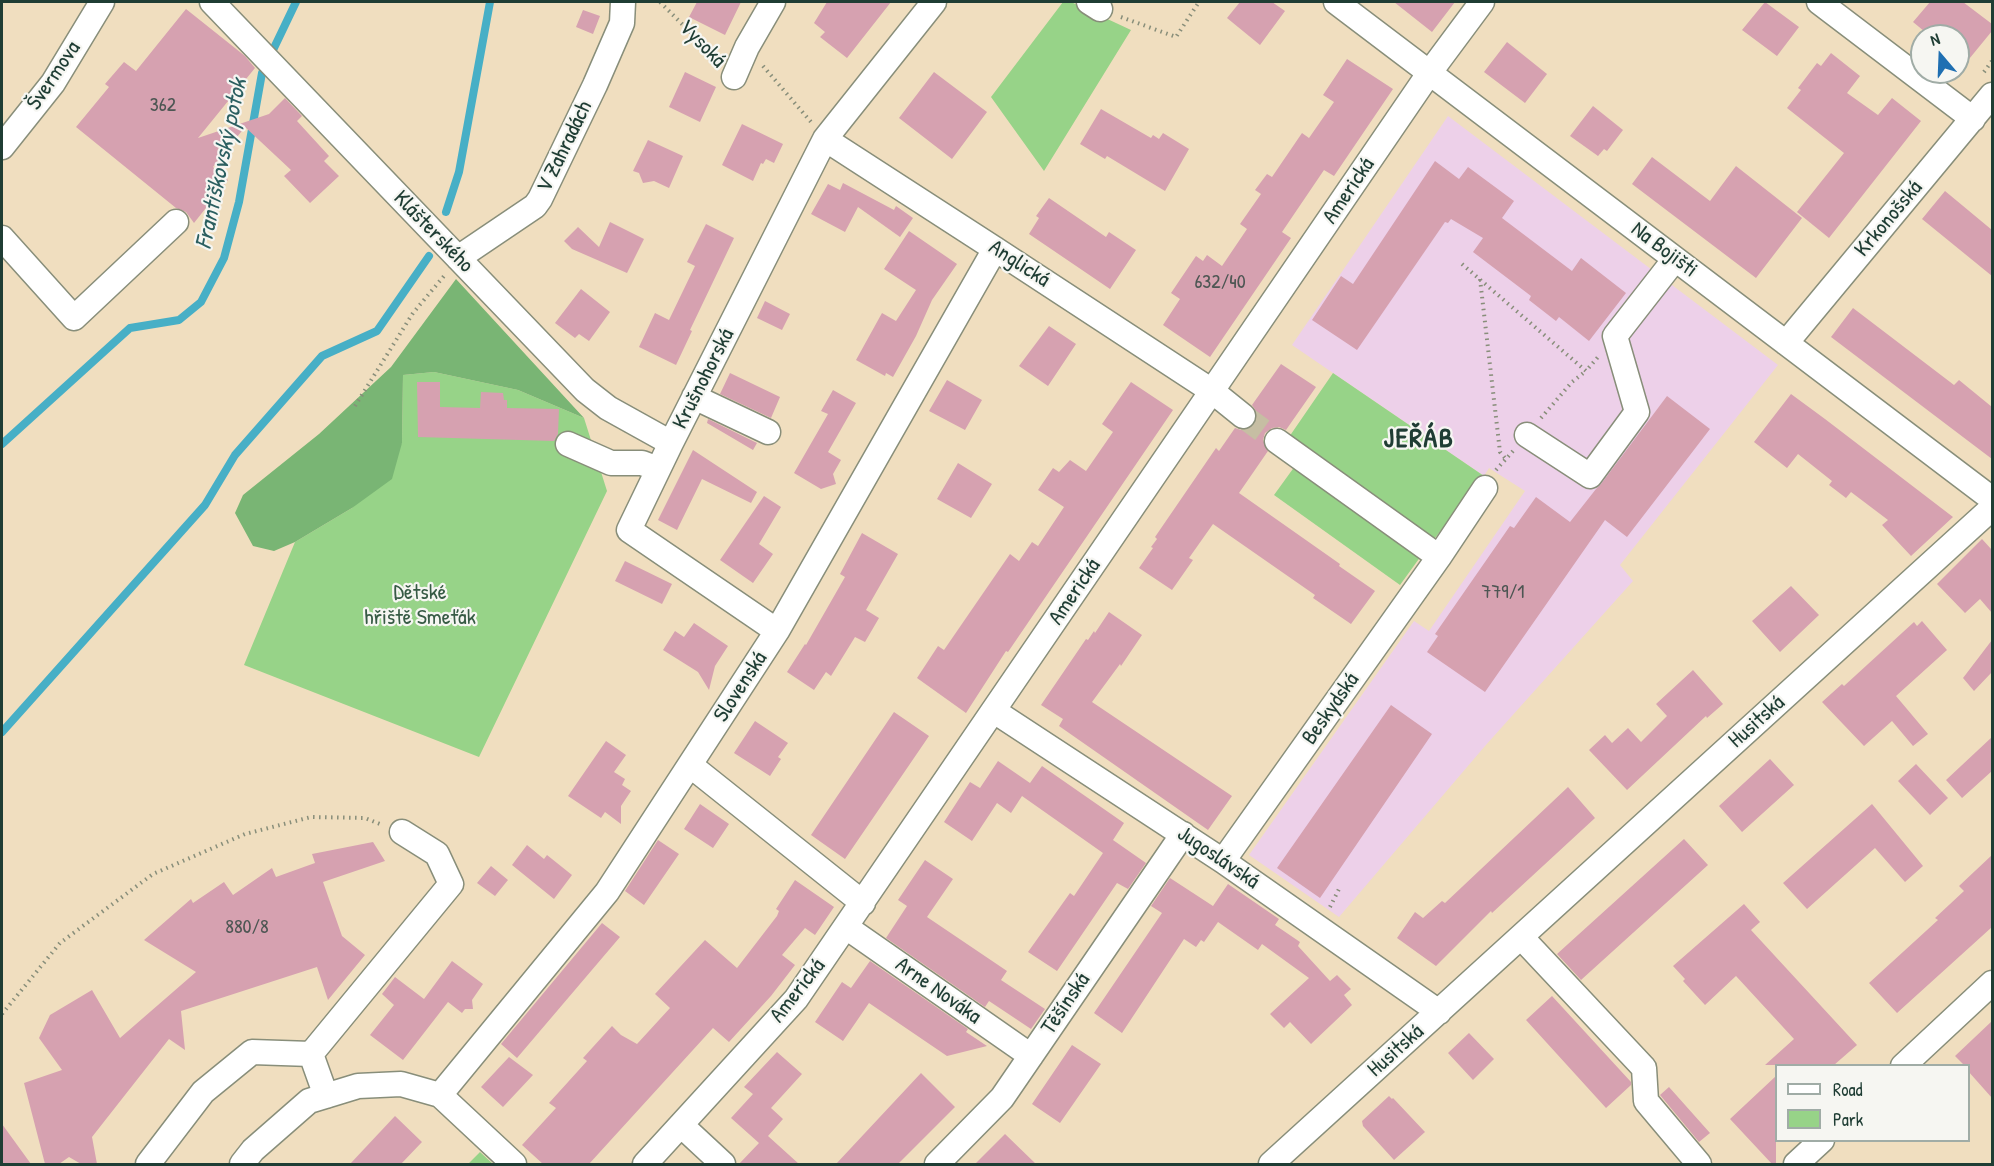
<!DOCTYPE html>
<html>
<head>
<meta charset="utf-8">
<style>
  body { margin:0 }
  #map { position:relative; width:1994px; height:1166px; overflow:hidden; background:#f0debf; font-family:"Patrick Hand",sans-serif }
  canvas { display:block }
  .frame { position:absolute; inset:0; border:3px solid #1f3d34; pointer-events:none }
  .legend { position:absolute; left:1775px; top:1064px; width:195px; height:78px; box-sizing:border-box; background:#f6f6f2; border:2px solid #a0aca6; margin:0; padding:8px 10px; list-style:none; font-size:18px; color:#1f3d34 }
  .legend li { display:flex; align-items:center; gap:12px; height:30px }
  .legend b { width:30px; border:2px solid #a0aca6 }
  .north { position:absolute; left:1910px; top:24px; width:60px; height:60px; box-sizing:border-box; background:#f6f6f2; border:2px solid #a0aca6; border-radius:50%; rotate:341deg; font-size:16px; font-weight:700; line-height:24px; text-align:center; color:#1f3d34 }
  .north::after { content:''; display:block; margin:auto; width:21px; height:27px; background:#1f6fb2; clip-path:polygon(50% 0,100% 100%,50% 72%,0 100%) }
</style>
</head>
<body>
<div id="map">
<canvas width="1994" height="1166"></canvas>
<div class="frame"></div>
<ul class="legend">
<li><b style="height:8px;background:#fff"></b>Road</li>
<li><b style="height:16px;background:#97d388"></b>Park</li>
</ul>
<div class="north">N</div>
</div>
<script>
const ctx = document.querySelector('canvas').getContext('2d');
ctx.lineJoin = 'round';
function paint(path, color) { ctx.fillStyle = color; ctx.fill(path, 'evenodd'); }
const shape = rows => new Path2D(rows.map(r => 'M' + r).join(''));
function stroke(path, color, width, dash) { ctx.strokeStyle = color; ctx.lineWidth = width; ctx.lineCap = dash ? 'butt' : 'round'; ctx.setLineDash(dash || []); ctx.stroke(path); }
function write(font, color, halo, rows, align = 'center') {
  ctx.font = font + ' "Patrick Hand",sans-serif'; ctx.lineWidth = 4.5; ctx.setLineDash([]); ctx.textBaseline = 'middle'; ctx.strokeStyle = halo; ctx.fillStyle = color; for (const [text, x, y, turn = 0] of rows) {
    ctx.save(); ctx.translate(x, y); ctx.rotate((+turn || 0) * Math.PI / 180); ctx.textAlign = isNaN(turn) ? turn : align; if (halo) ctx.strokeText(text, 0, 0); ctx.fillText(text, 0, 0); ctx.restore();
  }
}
paint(shape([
  [1448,116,1778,365,1620,565,1633,581,1485,746,1339,917,1249,855,1414,621,1429,631,1525,491,1489,468,1484,476,1292,345]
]), '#edd0e9');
paint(shape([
  [1063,2,1071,2,1131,30,1044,171,991,97],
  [434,372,518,390,584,418,607,491,479,757,244,665,295,542,352,508,402,443,403,375],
  [1333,373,1484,476,1431,543,1287,440],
  [1295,466,1421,556,1400,585,1274,495],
  [480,1152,493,1164,468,1164]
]), '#97d388');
paint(shape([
  [456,279,584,418,518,390,434,372,403,375,402,443,392,479,352,508,295,542,274,551,253,546,235,513,243,495,319,434,391,367]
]), '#79b574');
stroke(shape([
  [446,212,459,172,490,2],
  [2,444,130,328,179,320,201,302,224,258,239,202,262,73,296,2],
  [2,732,205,505,235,455,322,356,377,331,429,256]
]), '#47afc6', 8);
paint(shape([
  [697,2,741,2,725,35,689,17],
  [827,2,891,2,847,58,820,37,825,32,814,23],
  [1240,2,1272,2,1285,11,1260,45,1227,18],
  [1394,2,1455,2,1432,32],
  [1765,2,1799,27,1777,56,1742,30],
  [1930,2,1963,2,1992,24,1992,31,1965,64,1958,59,1958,36,1930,36,1913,22],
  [186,9,245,56,255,68,198,138,269,114,285,98,302,116,297,121,329,156,324,161,339,176,310,203,284,176,291,170,245,127,213,167,228,180,194,223,186,212,176,208,76,127,109,87,105,84,124,62,136,71],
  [583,10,600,16,593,34,576,27],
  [1507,42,1547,74,1525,103,1484,72],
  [1831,53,1860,76,1847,93,1878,115,1892,98,1921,121,1829,238,1797,212,1844,153,1787,108,1801,90,1798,88,1817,63,1821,66],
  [1347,59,1393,89,1334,176,1324,170,1282,232,1291,238,1210,357,1163,325,1180,299,1171,293,1196,256,1203,261,1207,255,1222,266,1247,229,1240,224,1261,194,1255,190,1267,174,1272,177,1302,133,1309,138,1334,102,1323,95],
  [685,72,716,87,700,122,669,107],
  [934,72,987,112,952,159,899,118],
  [1593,106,1623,130,1607,151,1604,149,1598,156,1570,136],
  [1101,109,1151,138,1153,135,1159,139,1163,133,1189,149,1165,191,1107,156,1105,159,1080,144],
  [742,124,783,144,774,163,766,159,763,164,761,163,753,181,722,165],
  [648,140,683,156,669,188,654,181,643,183,639,173,633,171],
  [1652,157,1710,201,1736,166,1802,218,1756,278,1632,184],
  [1435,161,1459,179,1468,167,1514,201,1502,218,1572,271,1581,258,1626,293,1589,341,1559,317,1556,321,1529,300,1531,296,1473,252,1483,238,1451,219,1448,223,1445,222,1357,350,1312,320,1341,276,1353,284],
  [843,183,894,210,896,206,913,218,900,237,858,207,845,232,811,214,828,184,840,190],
  [1945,191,1992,230,1992,276,1922,219],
  [1049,198,1106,237,1109,232,1136,250,1110,289,1029,234,1039,218,1036,216],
  [610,222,644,239,627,273,572,249,564,241,578,227,599,247],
  [706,224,734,238,690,330,692,331,676,365,639,347,655,313,669,320,695,266,687,262],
  [909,231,957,264,932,300,916,336,893,377,886,373,885,376,856,360,882,313,896,321,916,290,884,269],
  [581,289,610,312,589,341,579,334,575,338,555,323],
  [765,301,790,314,782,330,757,318],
  [1853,308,1954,385,1959,380,1992,407,1992,459,1831,337],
  [1049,326,1076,344,1048,386,1019,366],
  [1281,364,1316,387,1286,430,1279,427,1272,428,1265,433,1263,440,1268,451,1239,493,1340,564,1339,566,1375,591,1351,624,1313,598,1315,595,1213,524,1189,558,1193,560,1172,590,1139,568,1153,548,1151,547,1157,539,1155,537,1216,448,1219,451,1235,428,1241,430,1248,429,1254,424,1257,418,1256,411,1252,405],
  [730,373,780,397,771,418,720,394],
  [947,380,982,400,965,430,929,411],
  [417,382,440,382,440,407,480,408,481,392,503,393,504,400,507,400,507,408,559,409,558,434,554,441,418,437],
  [1131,382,1173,410,1008,652,1006,651,966,713,917,678,938,646,944,650,1010,554,1019,561,1032,542,1038,546,1064,507,1038,490,1053,468,1059,472,1070,460,1086,471,1113,432,1102,424],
  [833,390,856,403,828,452,841,460,833,474,836,484,821,489,794,473,828,414,821,411],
  [1791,394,1825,419,1953,517,1911,556,1882,525,1888,520,1851,492,1846,498,1829,485,1832,481,1798,454,1787,468,1754,442],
  [1667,396,1710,429,1627,537,1605,520,1485,692,1427,652,1438,636,1435,634,1510,526,1514,528,1536,497,1570,522,1596,489,1601,484],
  [708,419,757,443,753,450,707,423],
  [693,450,757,492,751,503,702,479,677,530,658,520],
  [958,463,992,484,971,518,937,499],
  [764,496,781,507,759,544,773,554,753,583,720,560],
  [862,533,898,554,866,610,879,618,865,642,855,637,831,676,826,672,814,690,787,672,805,644,806,645,845,577,840,574],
  [1982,539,1992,550,1992,613,1980,599,1965,613,1937,584],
  [625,561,672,584,662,604,615,581],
  [1791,586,1819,615,1780,652,1752,621],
  [1109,612,1142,635,1121,666,1120,664,1092,702,1232,796,1208,830,1059,726,1063,719,1041,705,1086,639,1088,640,1094,631,1095,633],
  [1922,621,1947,650,1896,696,1928,734,1913,746,1892,721,1864,746,1822,702,1842,684,1844,686,1914,622,1917,626],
  [694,623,728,646,715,666,709,690,698,672,663,650,675,631,684,637],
  [1992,640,1992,672,1974,691,1963,678],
  [1693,670,1723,704,1707,718,1706,716,1627,790,1589,750,1605,735,1612,743,1628,728,1641,742,1667,716,1656,704],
  [1391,705,1432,734,1320,898,1277,868],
  [894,712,929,736,845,859,811,835],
  [755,721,788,743,778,757,781,759,770,776,734,753],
  [1992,737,1992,771,1962,798,1946,780],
  [606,741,626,755,614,772,625,779,622,785,631,791,621,806,621,824,605,812,601,818,568,796],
  [1770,759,1794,785,1742,832,1719,806],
  [998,761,1030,783,1042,766,1124,823,1113,840,1146,863,1128,889,1117,883,1057,971,1028,952,1070,893,1074,896,1103,853,1022,796,1011,813,997,803,972,841,944,822,970,782,980,788],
  [1916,764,1948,798,1930,815,1898,781],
  [1568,787,1595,818,1492,913,1491,911,1436,966,1397,938,1415,912,1423,918,1442,901,1445,903],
  [700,804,729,824,713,848,684,829],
  [1872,804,1923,866,1905,882,1875,848,1807,909,1783,883],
  [1684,839,1708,865,1581,980,1557,954],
  [658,840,679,854,644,905,625,891],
  [373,842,385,861,323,882,342,936,365,955,328,1000,317,967,181,1011,185,1050,169,1039,92,1137,97,1164,81,1164,69,1157,59,1164,45,1164,24,1083,62,1070,39,1038,50,1015,92,990,120,1038,196,972,144,940,191,899,193,903,224,882,233,895,272,868,276,877,315,863,312,854],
  [527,845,544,859,547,855,572,875,554,899,512,865],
  [1992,855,1992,927,1897,1013,1869,983,1938,920,1935,918,1964,891,1959,886],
  [925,860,953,879,927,917,1007,971,1001,980,1045,1009,1031,1029,989,1001,985,1007,886,938,907,906,898,900],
  [491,866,508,880,495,896,477,883],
  [1170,878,1213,906,1228,884,1279,919,1275,925,1300,942,1298,946,1330,981,1337,975,1351,989,1344,995,1352,1005,1311,1044,1290,1022,1284,1028,1270,1014,1309,978,1262,944,1258,950,1218,922,1204,942,1201,940,1196,947,1184,939,1122,1033,1094,1013,1162,913,1151,906],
  [795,880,834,907,815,935,805,928,782,955,795,965,771,996,729,1042,713,1028,589,1164,543,1164,522,1145,556,1108,549,1103,587,1061,583,1058,612,1026,621,1035,637,1044,670,1008,655,994,705,940,737,968,777,916,779,911,776,909],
  [1744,904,1760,922,1751,930,1857,1045,1834,1065,1765,1065,1794,1039,1736,976,1705,1005,1683,981,1685,979,1673,966],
  [602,923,620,937,517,1058,501,1044],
  [452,961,483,984,472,1000,473,1009,465,1009,462,1013,448,1002,403,1060,370,1035,394,1005,382,994,395,977,424,999],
  [870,961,968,1029,966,1032,987,1046,947,1056,869,1003,843,1041,815,1022,842,982,851,988],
  [1552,996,1631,1082,1631,1085,1606,1108,1526,1020],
  [1992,1021,1992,1098,1968,1071,1968,1065,1964,1065,1955,1056],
  [1469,1033,1494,1059,1473,1080,1448,1053],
  [1072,1045,1101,1064,1060,1123,1032,1104],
  [777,1052,802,1074,771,1108,783,1119,768,1136,799,1164,739,1164,759,1143,731,1118,753,1094,744,1087],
  [509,1057,533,1075,503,1107,481,1087],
  [921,1073,955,1107,898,1164,836,1164],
  [1776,1076,1776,1164,1772,1164,1730,1119],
  [1669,1087,1710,1133,1699,1142,1660,1095],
  [1389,1096,1392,1099,1393,1098,1425,1132,1394,1160,1363,1126,1362,1121],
  [395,1116,422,1142,401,1164,350,1164],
  [2,1124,31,1164,2,1164],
  [1005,1134,1036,1164,975,1164]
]), '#d6a1b0');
stroke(shape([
  [1243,416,1277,441]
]), '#c6bea3', 24, [24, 12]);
const minor = shape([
  [212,2,585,390,608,408,671,443],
  [1089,2,1100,9],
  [1336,2,1992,499],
  [1819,2,1973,119],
  [734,77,747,47,773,2],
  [825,139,995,249,1212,391,1243,416],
  [2,147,53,83,102,2],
  [2,238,74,318,176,222],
  [458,258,535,206,540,199,595,85,622,23,623,2],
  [1786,343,1992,95],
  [694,397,768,432],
  [1527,435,1590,476,1637,412,1615,336,1675,259],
  [1277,441,1439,557],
  [568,444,611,463,642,463,658,469],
  [777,631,629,530,671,443,825,139,934,2],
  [994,711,1223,861,1439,1012],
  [690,765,863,903],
  [1223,861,1439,557,1485,488],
  [846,927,1031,1056],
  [1521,937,1644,1068,1646,1101,1699,1164],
  [1903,1066,1992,983],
  [440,1095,607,892,777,631,995,249],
  [326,1096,311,1054,451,884,437,854,402,832],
  [681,1125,723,1164],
  [148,1164,203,1092,252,1052,311,1054],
  [242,1164,253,1150,309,1101,358,1086,401,1084,440,1095,514,1164],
  [645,1164,796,999,1430,72,1482,2],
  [937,1164,1002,1098,1183,834],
  [1271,1164,1992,508],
  [1796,1164,1822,1140]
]);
stroke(minor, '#888e7a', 27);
stroke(shape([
  [660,2,717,59],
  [1121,17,1176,37,1199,2],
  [763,66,811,122],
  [1984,72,1992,61],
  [1462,264,1586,371,1598,357],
  [1480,279,1500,452,1505,458],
  [355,406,413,313,444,276],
  [1541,418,1572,382,1586,371],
  [1496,470,1513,451],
  [1330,907,1339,889],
  [2,1014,60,943,153,874,245,834,311,817,365,818,380,824]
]), '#888e7a', 4, [1.5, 4.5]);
stroke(minor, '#fff', 24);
write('20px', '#4d5653', null, [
  ["362",163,106],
  ["632/40",1220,283],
  ["779/1",1503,593],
  ["880/8",247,928]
]);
write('22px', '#1f3d34', '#f6f6f2', [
  ["Vysoká",702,44,46],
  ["Švermova",54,76,-56],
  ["V Zahradách",565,147,-64],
  ["Americká",1349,191,-56],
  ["Krkonošská",1889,219,-50],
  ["Klášterského",433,232,46],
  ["Na Bojišti",1664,250,37],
  ["Anglická",1019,264,33],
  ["Krušnohorská",704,379,-63],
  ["Americká",1075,592,-56],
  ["Slovenská",741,687,-57],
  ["Beskydská",1331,709,-55],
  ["Husitská",1757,722,-42],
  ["Jugoslávská",1218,858,34],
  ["Americká",798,991,-52],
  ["Arne Nováka",938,991,35],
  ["Těšínská",1066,1004,-56],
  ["Husitská",1396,1051,-42]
]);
write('22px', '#375b45', '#f6f6f2', [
  ["Dětské",420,593],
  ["hřiště Smeťák",420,618]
]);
write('italic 24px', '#2b5f60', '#f6f6f2', [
  ["Františkovský potok",222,164,-78]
]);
ctx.letterSpacing = '1.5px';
write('bold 28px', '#1f3d34', '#f6f6f2', [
  ["JEŘÁB",1419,440]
]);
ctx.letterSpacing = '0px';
</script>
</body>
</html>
